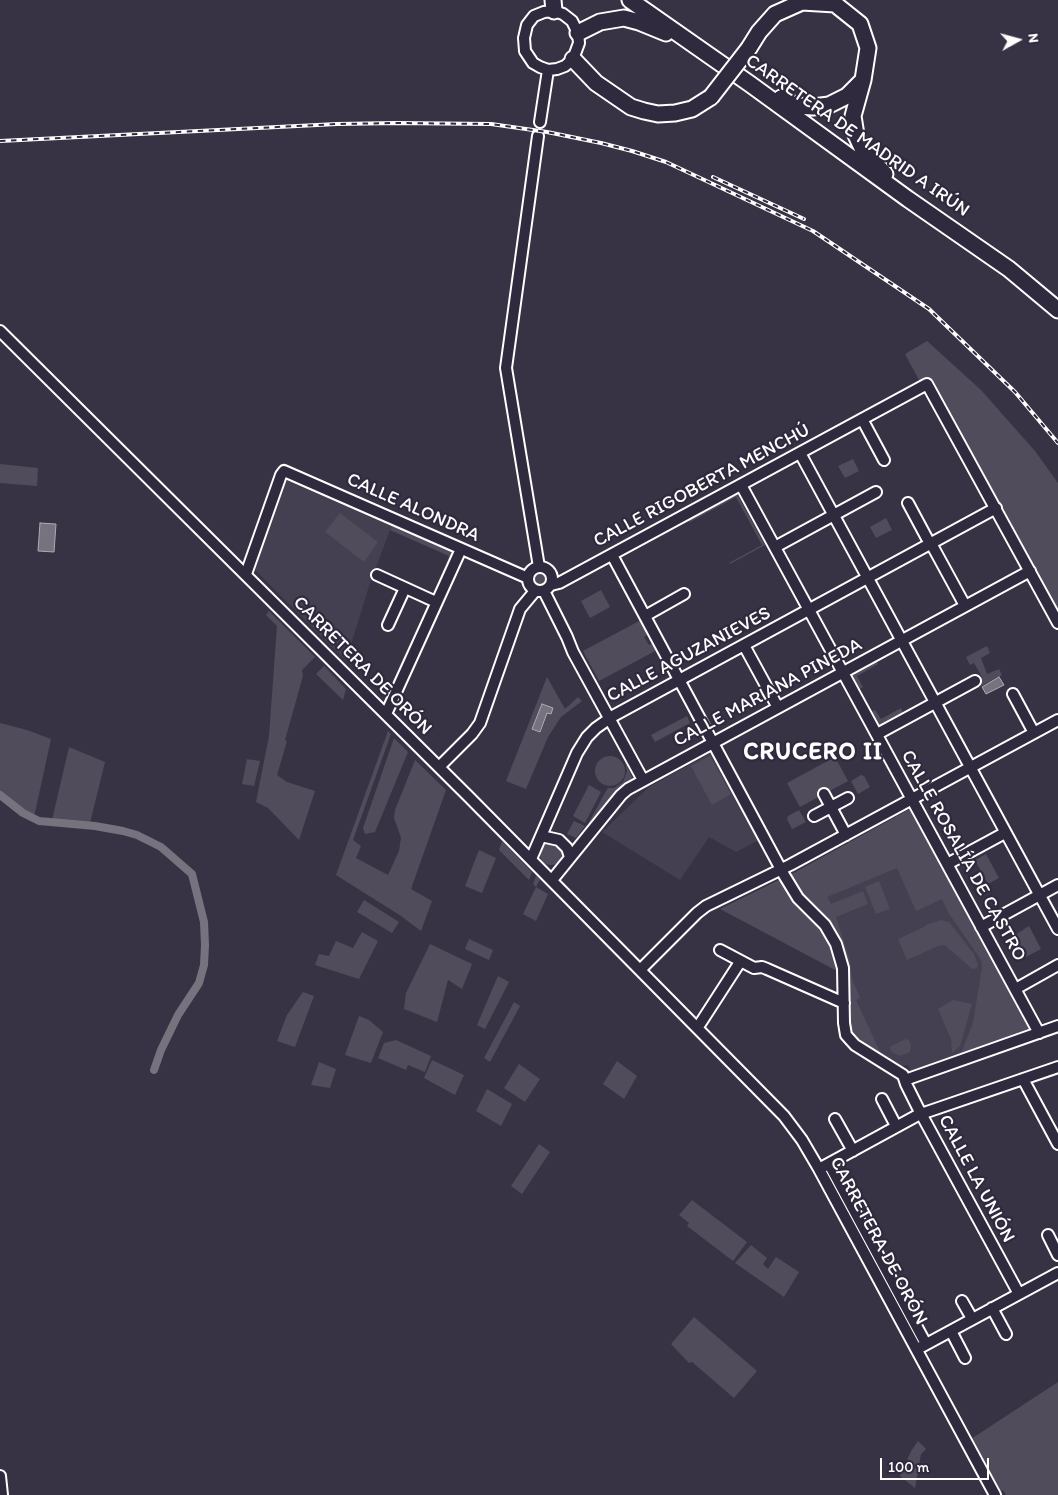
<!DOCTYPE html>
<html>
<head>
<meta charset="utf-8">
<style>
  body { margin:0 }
  #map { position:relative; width:1058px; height:1495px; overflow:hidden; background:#373345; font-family:Itim,sans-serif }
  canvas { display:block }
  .north { position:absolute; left:993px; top:15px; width:50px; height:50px; -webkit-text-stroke:4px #2f2a3d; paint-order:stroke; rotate:83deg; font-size:14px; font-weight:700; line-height:20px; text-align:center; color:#fff }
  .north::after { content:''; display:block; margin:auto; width:18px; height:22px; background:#fff; clip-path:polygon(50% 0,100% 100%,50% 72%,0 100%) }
  .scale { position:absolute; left:880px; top:1458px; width:109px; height:22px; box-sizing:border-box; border:2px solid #fff; border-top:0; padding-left:6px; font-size:15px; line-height:18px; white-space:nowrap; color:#fff; -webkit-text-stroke:4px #2f2a3d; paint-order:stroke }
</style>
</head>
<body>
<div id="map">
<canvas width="1058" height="1495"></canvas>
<div class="north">N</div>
<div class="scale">100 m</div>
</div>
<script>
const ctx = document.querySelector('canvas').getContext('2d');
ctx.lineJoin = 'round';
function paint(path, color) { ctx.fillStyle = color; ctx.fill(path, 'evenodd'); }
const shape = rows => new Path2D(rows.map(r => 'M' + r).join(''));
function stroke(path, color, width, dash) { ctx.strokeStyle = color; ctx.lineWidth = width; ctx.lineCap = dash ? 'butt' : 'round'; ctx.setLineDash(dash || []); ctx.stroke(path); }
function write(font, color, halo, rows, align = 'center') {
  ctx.font = font + ' Itim,sans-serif'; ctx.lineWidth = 4.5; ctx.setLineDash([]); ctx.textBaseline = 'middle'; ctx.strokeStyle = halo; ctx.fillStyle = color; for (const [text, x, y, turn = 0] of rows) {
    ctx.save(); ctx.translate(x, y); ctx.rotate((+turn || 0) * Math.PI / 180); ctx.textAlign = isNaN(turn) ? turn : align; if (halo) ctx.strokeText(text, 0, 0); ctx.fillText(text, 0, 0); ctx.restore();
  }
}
paint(shape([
  [286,480,392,525,370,583,346,661,254,569],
  [711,753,759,840,736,852,709,837,680,880,602,832,649,787],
  [910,809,1030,1031,911,1073,908,1065,900,1066,861,1043,853,1035,851,1032,848,974,846,960,840,942,830,924,801,893,790,875]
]), '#444051');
paint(shape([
  [927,341,981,390,1035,451,1058,483,1058,613,932,381,927,378,920,382,905,354],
  [853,459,859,471,845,478,838,466],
  [0,464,38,468,37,486,0,483],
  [737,494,765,545,730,564,729,563,762,545,736,497,690,522,688,521],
  [340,513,378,542,364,562,325,532],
  [886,518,892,530,876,538,870,527],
  [392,525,453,552,446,567,449,556,390,530],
  '533 581a8 8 0 1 1 16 0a8 8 0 1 1-16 0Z',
  [601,590,610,607,590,618,581,601],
  [269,611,315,657,302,670,303,676,285,740,287,741,277,775,287,782,315,791,299,840,268,808,256,802,269,736,277,626,266,615],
  [641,620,648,634,644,637,649,645,653,643,657,650,599,681,583,651],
  [987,646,990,653,981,658,987,674,999,669,1002,675,981,686,980,679,982,677,974,663,970,665,966,657],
  [876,660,878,664,857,676,863,687,859,689,851,674],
  [324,666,346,689,343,700,316,674],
  [547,677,565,709,578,697,582,701,561,717,548,737,526,789,506,781],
  [901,708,904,715,880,728,871,712,875,710,881,719],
  [687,716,690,723,655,742,651,735],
  [0,723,27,730,51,739,34,817,0,793],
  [388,731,391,734,353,840,361,846,356,858,388,875,399,851,401,838,394,818,395,810,415,760,446,790,411,889,432,901,421,931,401,916,336,875],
  [394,738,408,752,375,832,365,834,363,828],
  [69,747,105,762,90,823,52,820],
  [710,756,731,794,712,805,691,766],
  '595 771a15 15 0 1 1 30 0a15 15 0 1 1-30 0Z',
  [835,757,848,781,800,807,787,783],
  [247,759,260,761,254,786,242,784],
  [625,762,633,779,617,792,590,825,588,824,606,791,608,788,614,788,623,782,627,771],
  [861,775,864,776,870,787,858,794,851,781],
  [589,785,601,792,585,823,573,816],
  [910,809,1030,1031,955,1057,962,1051,973,1023,982,967,981,960,948,912,942,899,916,911,897,868,827,897,831,904,863,891,868,904,836,917,850,961,852,979,860,998,856,1000,881,1054,861,1043,851,1032,849,1025,848,974,846,960,840,942,830,924,801,893,790,875],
  [799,810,806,822,792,829,787,819,788,816],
  [574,821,585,826,576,838,567,834],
  [502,841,532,872,529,880,499,850],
  '540 854a11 11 0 1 1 22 0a11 11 0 1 1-22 0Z',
  [479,850,496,858,482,893,465,886],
  [986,854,999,878,988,884,975,860],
  [536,876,540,879,536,887,548,894,536,921,523,914,536,887,533,884],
  [781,879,799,907,815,922,826,937,835,958,837,971,720,909],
  [879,881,890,909,876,914,865,887],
  [364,900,399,922,392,933,357,912],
  [941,920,949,922,974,954,978,965,977,968,972,969,945,945,938,946,907,960,898,939,926,926,926,925],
  [1029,926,1041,949,1024,958,1012,937],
  [362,932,378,941,359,979,315,965,319,954,329,956,336,941,353,948],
  [469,939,493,950,489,960,465,949],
  [430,944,472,964,462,989,448,980,437,1022,404,1009,406,993],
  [498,976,509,982,485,1029,477,1025],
  [303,992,314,996,295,1047,277,1041,287,1015],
  [953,1000,972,1004,960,1046,952,1053,951,1039,938,1009],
  [514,1002,520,1006,490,1062,484,1058],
  [359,1016,369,1020,383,1032,371,1063,345,1055],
  [906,1039,909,1040,911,1045,910,1052,900,1056,892,1052,890,1048,891,1046],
  [396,1040,431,1056,425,1072,408,1065,406,1070,378,1058,384,1043],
  [432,1060,464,1075,455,1095,424,1078],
  [617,1061,637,1076,624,1099,603,1084],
  [319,1062,336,1069,330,1088,311,1085],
  [519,1064,540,1079,525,1102,504,1088],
  [487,1089,512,1104,501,1126,476,1111],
  [539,1144,550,1152,522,1194,511,1186],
  [692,1200,747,1242,733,1261,687,1226,689,1223,679,1215],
  [751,1245,767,1258,763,1264,768,1269,776,1257,799,1272,784,1297,735,1263],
  [694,1317,757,1371,734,1398,692,1362,689,1363,671,1344],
  [1058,1382,1058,1495,1006,1495,1003,1490,1001,1491,971,1439],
  [918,1441,926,1449,921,1454,915,1488,900,1476,911,1451]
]), '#514c5c');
const water = shape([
  [40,523,56,524,54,552,38,551,40,523],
  [999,677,1004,685,986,694,982,687,999,677],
  [542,704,553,708,551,714,547,713,540,732,532,729,542,704]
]);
paint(water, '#76737f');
stroke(water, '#adabb2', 1);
stroke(shape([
  [0,795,23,813,39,821,95,826,123,831,137,835,161,847,192,874,204,922,205,945,204,965,199,983,178,1015,161,1050,154,1070]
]), '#76737f', 8);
const minor = shape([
  [554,11,563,14,572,21,578,33,579,43,573,59,565,66,557,69,548,70,540,67,533,63,525,51,524,38,527,25,534,16,544,12,554,11],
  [540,122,548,70],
  [538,136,506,368,539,567],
  [0,331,469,797,784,1116,802,1140,819,1169,995,1495],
  [862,419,884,460],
  [800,453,1058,929],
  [741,485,1039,1033],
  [908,503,930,544],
  [775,547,876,492],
  [933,547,963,602],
  [612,555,784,875,798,898,825,925,836,944,843,968,844,1023,846,1035,855,1045,903,1075,906,1084,919,1110,1019,1294],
  '528 579a12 12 0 1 1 24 0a12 12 0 1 1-24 0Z',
  [246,574,281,475,284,471,528,578],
  [377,575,436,602],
  [551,585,559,583,927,384,1058,623],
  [544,591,567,637,573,652,643,780],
  [645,616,684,594],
  [388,625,405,588],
  [746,649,776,704],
  [1013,694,1034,733],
  [386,714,461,549],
  [881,732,975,681],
  [439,767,472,734,480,723,520,609,535,591],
  [824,794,846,835],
  [814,816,848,798],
  [541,836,559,840,567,848,570,857],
  [531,859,577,753,587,737,596,728,613,716,996,508],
  [951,862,1001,835],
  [552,880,621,795,628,789,1030,571],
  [981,927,1058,885],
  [720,950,754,968,762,967,767,969,844,1003],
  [640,970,697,913,706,906,790,865,1058,720],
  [1019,987,1058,965],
  [698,1027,740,962],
  [1023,1079,1058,1144],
  [905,1080,1058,1026],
  [882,1099,895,1124],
  [835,1119,853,1151],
  [829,1164,926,1344],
  [819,1169,918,1115,1058,1067],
  [1048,1235,1058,1255],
  [962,1301,970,1315],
  [992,1308,1006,1334],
  [951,1331,965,1358],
  [921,1347,1058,1273],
  [0,1476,2,1495]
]);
const highway = shape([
  [553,0,554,11],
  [630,0,750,84,908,199,1009,269,1058,310],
  [578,33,600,22,624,18,639,22,666,33],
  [749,48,759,32,775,14,802,2,835,4,860,24,868,48,863,80,853,116,856,135,863,150,885,174],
  [573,59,596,83,631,107,644,111,658,114,675,113,692,109,711,97],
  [781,98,796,106,813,107,829,105,847,96,862,81]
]);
stroke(minor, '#fff', 14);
stroke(highway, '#fff', 19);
stroke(minor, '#2f2a3d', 10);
stroke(highway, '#2f2a3d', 15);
const rail = shape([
  [0,141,337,124,396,123,491,124,547,132,601,143,632,151,666,162,813,231,929,309,1015,392,1058,443],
  [713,177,804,219]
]);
stroke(rail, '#fff', 4);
stroke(rail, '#2f2a3d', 2, [5.5]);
const highwayBridge = shape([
  [711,97,749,48]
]);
stroke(highwayBridge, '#fff', 19, []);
stroke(highwayBridge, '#2f2a3d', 15);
write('19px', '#fff', '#2f2a3d', [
  ["CARRETERA DE MADRID A IRÚN",857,136,35],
  ["CALLE RIGOBERTA MENCHÚ",702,486,-28],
  ["CALLE ALONDRA",413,508,24],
  ["CALLE AGUZANIEVES",689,655,-28],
  ["CARRETERA DE ORÓN",362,666,45],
  ["CALLE MARIANA PINEDA",768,693,-28],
  ["CALLE ROSALÍA DE CASTRO",963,856,61],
  ["CALLE LA UNIÓN",976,1179,62],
  ["CARRETERA DE ORÓN",878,1241,62]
]);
ctx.letterSpacing = '1px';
write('bold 24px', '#fff', '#2f2a3d', [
  ["CRUCERO II",813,753]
]);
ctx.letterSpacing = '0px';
</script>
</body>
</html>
